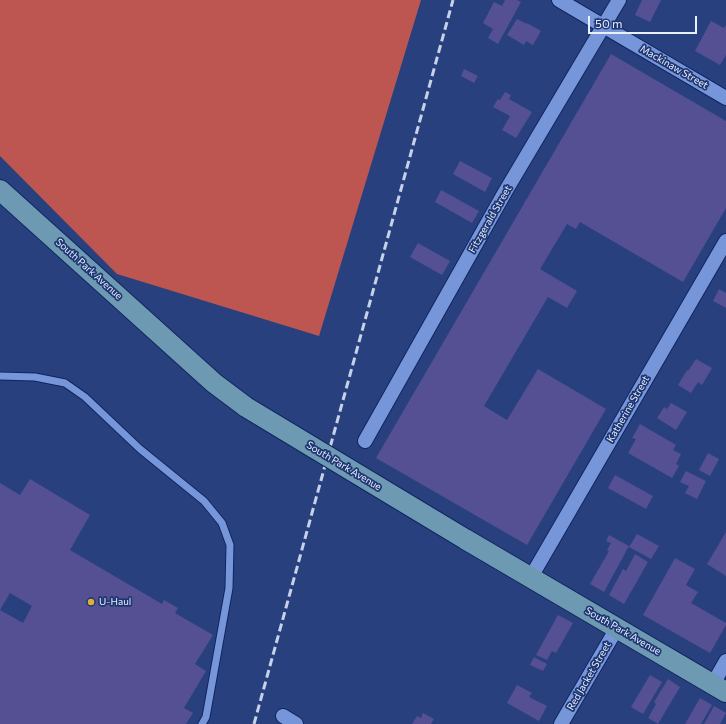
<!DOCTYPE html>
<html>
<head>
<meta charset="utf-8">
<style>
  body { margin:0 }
  #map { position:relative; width:726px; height:724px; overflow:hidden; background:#28417e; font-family:Commissioner,sans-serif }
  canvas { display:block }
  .scale { position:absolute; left:588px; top:16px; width:109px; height:18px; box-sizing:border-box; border:2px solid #e8effe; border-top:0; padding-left:5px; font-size:12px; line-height:14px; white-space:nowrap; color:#e8effe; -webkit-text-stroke:3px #1e3672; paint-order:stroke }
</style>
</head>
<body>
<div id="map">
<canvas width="726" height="724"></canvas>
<div class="scale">50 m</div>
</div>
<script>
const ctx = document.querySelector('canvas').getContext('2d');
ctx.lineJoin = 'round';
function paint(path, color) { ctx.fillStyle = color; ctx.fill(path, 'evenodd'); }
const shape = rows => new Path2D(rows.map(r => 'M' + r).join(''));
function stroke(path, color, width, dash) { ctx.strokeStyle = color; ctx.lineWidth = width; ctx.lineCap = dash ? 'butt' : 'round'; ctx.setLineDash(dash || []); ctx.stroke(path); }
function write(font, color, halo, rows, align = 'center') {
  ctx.font = font + ' Commissioner,sans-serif'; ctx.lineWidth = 3.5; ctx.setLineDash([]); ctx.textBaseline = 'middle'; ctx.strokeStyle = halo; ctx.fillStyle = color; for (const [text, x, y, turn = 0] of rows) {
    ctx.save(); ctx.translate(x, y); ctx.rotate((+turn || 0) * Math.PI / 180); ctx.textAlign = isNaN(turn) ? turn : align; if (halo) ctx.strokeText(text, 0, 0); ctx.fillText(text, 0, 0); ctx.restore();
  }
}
paint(shape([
  [0,0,421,0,319,336,117,274,0,156]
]), '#bd5651');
paint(shape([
  [505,0,517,0,521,2,498,44,488,38,493,29,483,23,494,2,502,6],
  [642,0,661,0,650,22,635,15],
  [517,19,527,24,527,23,541,31,533,45,526,41,524,45,507,35],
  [711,21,724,28,726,25,726,55,720,65,695,51],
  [611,54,726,121,726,208,683,282,580,222,576,229,567,224,540,269,577,291,567,308,548,297,484,406,507,420,538,369,606,409,527,545,376,458],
  [464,69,478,76,474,83,461,76],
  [505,92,511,95,509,99,532,112,516,138,502,130,510,116,493,107,498,99,500,100],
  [460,161,492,178,485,192,453,174],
  [441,190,479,211,472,223,435,202],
  [418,243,450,261,442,275,410,257],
  [719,289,726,293,726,308,713,301],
  [696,359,712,368,702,385,698,382,691,393,678,385,687,370,688,371],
  [671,403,687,412,676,430,657,418,664,407,667,409],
  [640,424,676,445,673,450,681,454,676,464,679,466,672,478,628,453,636,439,632,438],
  [708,453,719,459,710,476,699,470],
  [686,471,706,481,697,499,685,493,689,486,680,482],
  [615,475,653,496,646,509,608,488],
  [30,479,90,515,70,550,162,604,164,600,178,608,175,613,213,635,195,664,206,671,184,708,193,713,186,724,0,724,0,483,20,495],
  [10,593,32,606,23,623,0,610],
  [726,532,726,576,707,564],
  [637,534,659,546,651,559,629,547],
  [609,535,629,546,604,592,590,584,609,551,607,550,611,543,606,541],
  [635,554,648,562,624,604,609,595,623,569,626,571],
  [675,558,695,569,686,585,698,592,691,603,726,623,726,625,710,653,643,615],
  [558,615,573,623,556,653,552,651,547,660,536,655],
  [534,657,547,664,543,671,530,665],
  [650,675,662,682,643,714,631,707],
  [668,679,680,687,658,724,648,718,656,704,654,702],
  [517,685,532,693,529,697,547,706,539,721,507,703],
  [700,698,712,705,701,724,685,724],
  [714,706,726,713,720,724,704,724],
  [423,713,434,719,431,724,412,724,417,716,421,718]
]), '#554f93');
const lane = shape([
  [0,376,35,377,65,383,85,397,140,449,204,501,222,523,230,545,229,588,206,717,202,724]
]);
const street = shape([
  [559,0,726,98],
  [365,441,505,192,619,0],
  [531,577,726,241],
  [713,684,726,661],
  [283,716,296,724],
  [561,724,617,628]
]);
const secondary = shape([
  [0,190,214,383,246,407],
  [465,539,726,692]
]);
stroke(lane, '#102660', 9);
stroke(street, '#102660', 16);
stroke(secondary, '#102660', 22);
stroke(lane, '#7796da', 7);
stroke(street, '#7796da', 14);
stroke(secondary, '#6d99b3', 20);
stroke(shape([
  [254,724,453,0]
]), '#c7d1e8', 3, [8, 4]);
const secondaryBridge = shape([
  [246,407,465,539]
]);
stroke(secondaryBridge, '#102660', 22, []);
stroke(secondaryBridge, '#6d99b3', 20);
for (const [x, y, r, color] of [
  [91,602,4,"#e1af34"]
]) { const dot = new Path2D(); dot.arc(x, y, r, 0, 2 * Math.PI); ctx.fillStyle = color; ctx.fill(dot); stroke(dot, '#1e3672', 1.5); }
write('10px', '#e8effe', '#1e3672', [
  ["Mackinaw Street",674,67,30],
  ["Fitzgerald Street",490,219,-60],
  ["South Park Avenue",89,269,42],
  ["Katherine Street",628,409,-60],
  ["South Park Avenue",344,466,31],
  ["South Park Avenue",623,631,30],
  ["Red Jacket Street",589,676,-60]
]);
write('10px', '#e8effe', '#1e3672', [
  ["U-Haul",99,602]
], 'left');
</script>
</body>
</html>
